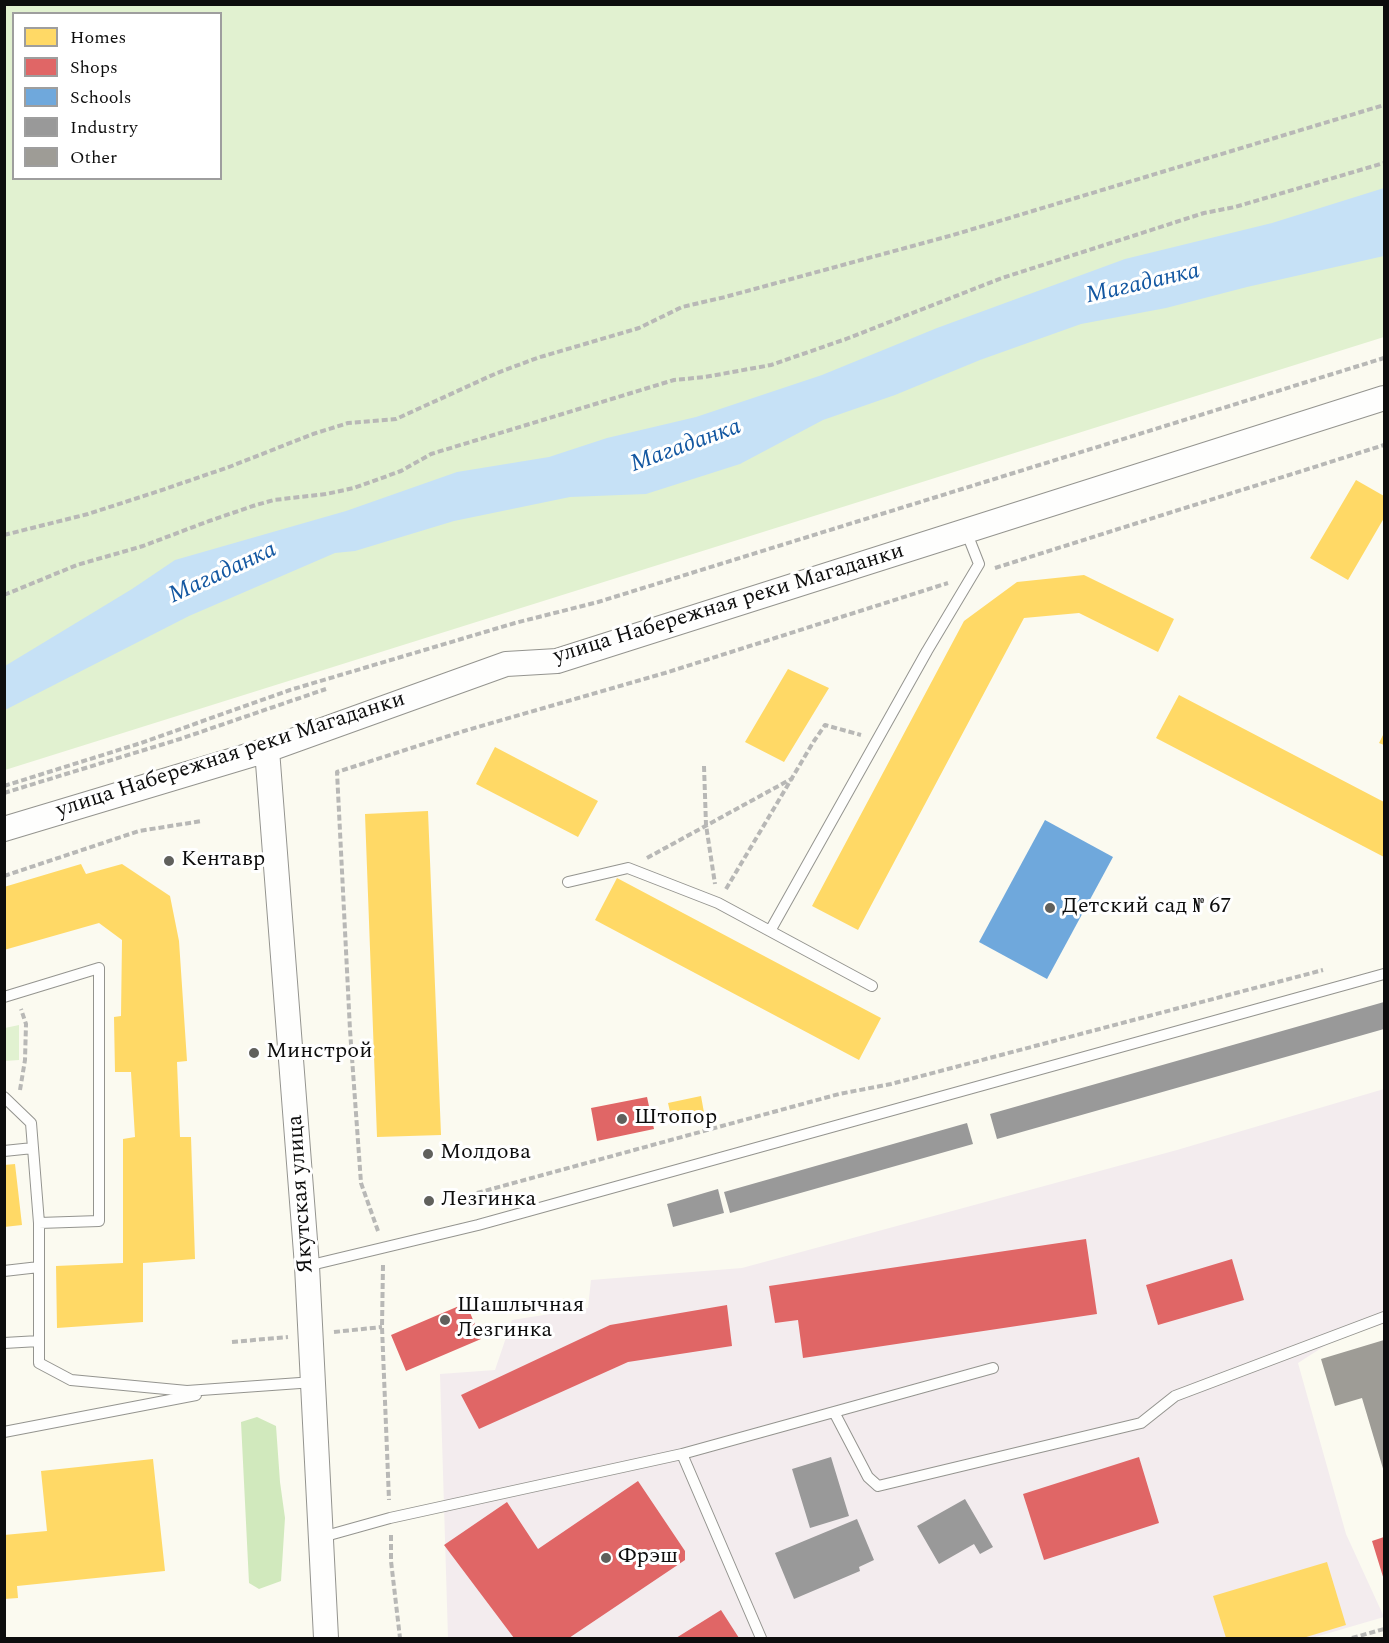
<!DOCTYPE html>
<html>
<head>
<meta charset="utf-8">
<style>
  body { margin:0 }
  #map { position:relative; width:1389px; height:1643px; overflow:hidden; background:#fbfaf0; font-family:Spectral,serif }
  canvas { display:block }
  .frame { position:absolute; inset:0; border:6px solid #0d0d0d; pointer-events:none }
  .legend { position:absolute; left:12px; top:12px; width:210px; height:168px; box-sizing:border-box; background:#fff; border:2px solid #9e9e9e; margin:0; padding:8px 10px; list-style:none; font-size:18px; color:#0d0d0d }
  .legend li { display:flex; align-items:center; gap:12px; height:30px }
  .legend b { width:30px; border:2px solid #9e9e9e }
</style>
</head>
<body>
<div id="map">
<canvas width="1389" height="1643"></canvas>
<div class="frame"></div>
<ul class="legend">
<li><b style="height:16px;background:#ffd966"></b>Homes</li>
<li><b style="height:16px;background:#e06666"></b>Shops</li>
<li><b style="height:16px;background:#6fa8dc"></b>Schools</li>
<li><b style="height:16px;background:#999"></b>Industry</li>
<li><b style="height:16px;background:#9e9c96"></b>Other</li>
</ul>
</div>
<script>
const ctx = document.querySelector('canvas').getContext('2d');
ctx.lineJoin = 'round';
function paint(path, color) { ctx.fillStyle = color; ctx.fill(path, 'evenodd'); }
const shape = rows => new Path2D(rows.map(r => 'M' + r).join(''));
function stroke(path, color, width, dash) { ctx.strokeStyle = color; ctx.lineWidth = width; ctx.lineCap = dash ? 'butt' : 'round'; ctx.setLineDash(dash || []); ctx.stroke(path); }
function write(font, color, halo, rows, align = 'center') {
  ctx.font = font + ' Spectral,serif'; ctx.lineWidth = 6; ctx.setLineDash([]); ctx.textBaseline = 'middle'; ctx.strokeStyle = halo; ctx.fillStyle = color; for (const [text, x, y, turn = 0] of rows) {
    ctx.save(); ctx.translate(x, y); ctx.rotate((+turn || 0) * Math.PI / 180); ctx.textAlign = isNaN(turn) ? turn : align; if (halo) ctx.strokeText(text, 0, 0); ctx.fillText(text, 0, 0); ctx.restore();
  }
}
paint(shape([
  [1384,1089,1384,1324,1337,1338,1298,1363,1346,1534,1384,1617,1312,1638,448,1638,440,1374,495,1370,512,1320,588,1308,591,1280,742,1268,1177,1150]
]), '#f3ecee');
paint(shape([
  [4,5,1384,5,1384,337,5,770],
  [14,14,220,14,220,178,14,178],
  [19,1025,19,1060,5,1061,5,1028]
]), '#e1f1d0');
paint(shape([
  [257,1417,276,1426,280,1482,285,1518,281,1581,259,1589,249,1583,241,1422]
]), '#d1e9bd');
paint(shape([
  [1384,188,1384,256,1247,287,1166,308,1081,324,980,360,895,395,823,420,740,464,646,494,570,497,454,521,355,551,335,553,189,616,5,710,5,666,132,589,175,560,346,511,457,472,549,457,607,438,696,417,822,375,937,328,1125,259,1272,223]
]), '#c6e1f6');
paint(shape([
  [1356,480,1384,496,1384,518,1348,580,1310,558],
  [1084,575,1174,619,1158,652,1079,613,1024,618,858,930,812,906,964,621,1017,582],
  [788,669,829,688,784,762,745,742],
  [1179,695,1384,802,1384,857,1156,738],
  [1384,733,1384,745,1379,743],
  [495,747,598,801,578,837,476,784],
  [428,811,441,1135,377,1137,365,814],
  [81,864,86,874,122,864,170,896,179,941,187,1061,177,1062,180,1137,191,1137,195,1259,143,1263,143,1322,57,1328,56,1266,123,1263,123,1139,135,1137,131,1072,115,1072,114,1017,121,1016,122,940,99,923,4,950,4,887],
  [617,878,881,1018,859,1060,595,920],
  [701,1096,705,1118,673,1125,668,1103],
  [15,1164,22,1225,4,1227,4,1165],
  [153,1459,165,1571,17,1586,18,1598,4,1599,4,1535,47,1531,41,1471],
  [1327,1562,1346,1625,1303,1638,1226,1638,1213,1596]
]), '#ffd966');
paint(shape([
  [647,1097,654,1129,597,1141,591,1108],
  [1086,1239,1097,1314,803,1358,798,1320,775,1323,769,1286],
  [1232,1259,1244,1300,1158,1325,1146,1285],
  [466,1303,481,1339,406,1371,391,1335],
  [727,1305,732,1346,628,1362,479,1429,461,1395,610,1325],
  [1139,1457,1159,1523,1044,1560,1023,1494],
  [638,1481,685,1551,685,1560,569,1638,514,1638,444,1545,507,1502,538,1549],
  [1384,1537,1384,1580,1372,1541],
  [721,1610,739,1638,676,1638]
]), '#e06666');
paint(shape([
  [1045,820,1113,857,1047,979,979,942]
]), '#6fa8dc');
paint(shape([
  [1384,1002,1384,1029,997,1139,990,1114],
  [967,1123,973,1144,730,1213,724,1192],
  [718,1189,724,1213,673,1227,667,1204],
  [831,1457,849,1516,810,1528,792,1469],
  [965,1499,993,1547,980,1554,974,1544,939,1564,917,1526],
  [857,1519,874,1560,859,1567,860,1571,794,1599,775,1553]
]), '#999');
paint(shape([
  [1384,1340,1384,1472,1362,1398,1335,1406,1321,1359]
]), '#9e9c96');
const service = shape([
  [568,882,628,868,718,903,872,986],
  [770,931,927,651,979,564,966,531],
  [4,997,99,968,99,1221,39,1223],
  [4,1097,31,1123,39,1223,39,1363,71,1380,187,1391,314,1382],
  [4,1151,33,1148],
  [307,1266,478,1225,1384,974],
  [4,1271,39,1267],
  [4,1343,39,1341],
  [834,1412,868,1477,878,1486,1141,1423,1175,1396,1384,1317],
  [4,1432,196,1395],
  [682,1454,993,1368],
  [322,1537,390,1518,682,1454,761,1638]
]);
const tertiary = shape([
  [267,750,307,1266,326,1638],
  [4,829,267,750,506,664,557,661,1384,398]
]);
stroke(service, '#94948f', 12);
stroke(tertiary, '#94948f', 26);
stroke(shape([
  [4,535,88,514,159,491,229,467,313,434,348,423,396,419,497,373,537,358,639,328,682,307,725,297,953,235,1384,105],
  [995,568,1384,445],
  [4,595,77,565,143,546,209,521,256,505,274,500,326,494,354,488,401,471,431,454,674,380,705,377,771,365,846,339,1002,278,1204,213,1235,207,1384,163],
  [704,766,706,825,715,884],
  [4,786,141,743,290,690,515,623,598,602,1384,358],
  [4,793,180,739,326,689],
  [647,858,793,778],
  [4,876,139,831,202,821],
  [726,889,814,741,825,725,861,735],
  [20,1090,25,1060,26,1024,21,1009],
  [477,1193,839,1094,891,1084,1323,970],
  [378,1231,361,1183,350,1030,337,772,464,731,665,673,948,583],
  [383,1265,382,1327,389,1500],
  [334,1332,382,1327],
  [232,1342,288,1337],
  [391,1535,391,1561,400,1638],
  [1352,1638,1384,1629]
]), '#b8b8b6', 4, [6, 3]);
stroke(service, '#fefefd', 10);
stroke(tertiary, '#fefefd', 24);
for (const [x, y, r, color] of [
  [169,861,6,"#60605c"],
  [1050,908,6,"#60605c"],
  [254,1053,6,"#60605c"],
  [622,1119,6,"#60605c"],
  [428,1154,6,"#60605c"],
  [429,1201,6,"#60605c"],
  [445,1320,6,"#60605c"],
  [606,1558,6,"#60605c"]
]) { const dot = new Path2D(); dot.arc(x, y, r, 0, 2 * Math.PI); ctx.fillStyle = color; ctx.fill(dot); stroke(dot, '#fff', 2); }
write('22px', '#0d0d0d', '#fff', [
  ["улица Набережная реки Магаданки",729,605,-17],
  ["улица Набережная реки Магаданки",231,756,-18],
  ["Якутская улица",302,1194,-94]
]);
write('22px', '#0d0d0d', '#fff', [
  ["Кентавр",181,861],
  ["Детский сад № 67",1062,908],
  ["Минстрой",266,1053],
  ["Штопор",634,1119],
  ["Молдова",440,1154],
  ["Лезгинка",441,1201],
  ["Шашлычная",457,1307],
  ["Лезгинка",457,1332],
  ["Фрэш",618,1558]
], 'left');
write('italic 24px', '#1357a1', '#fff', [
  ["Магаданка",1143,285,-13],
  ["Магаданка",686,447,-20],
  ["Магаданка",223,574,-25]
]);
</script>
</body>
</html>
